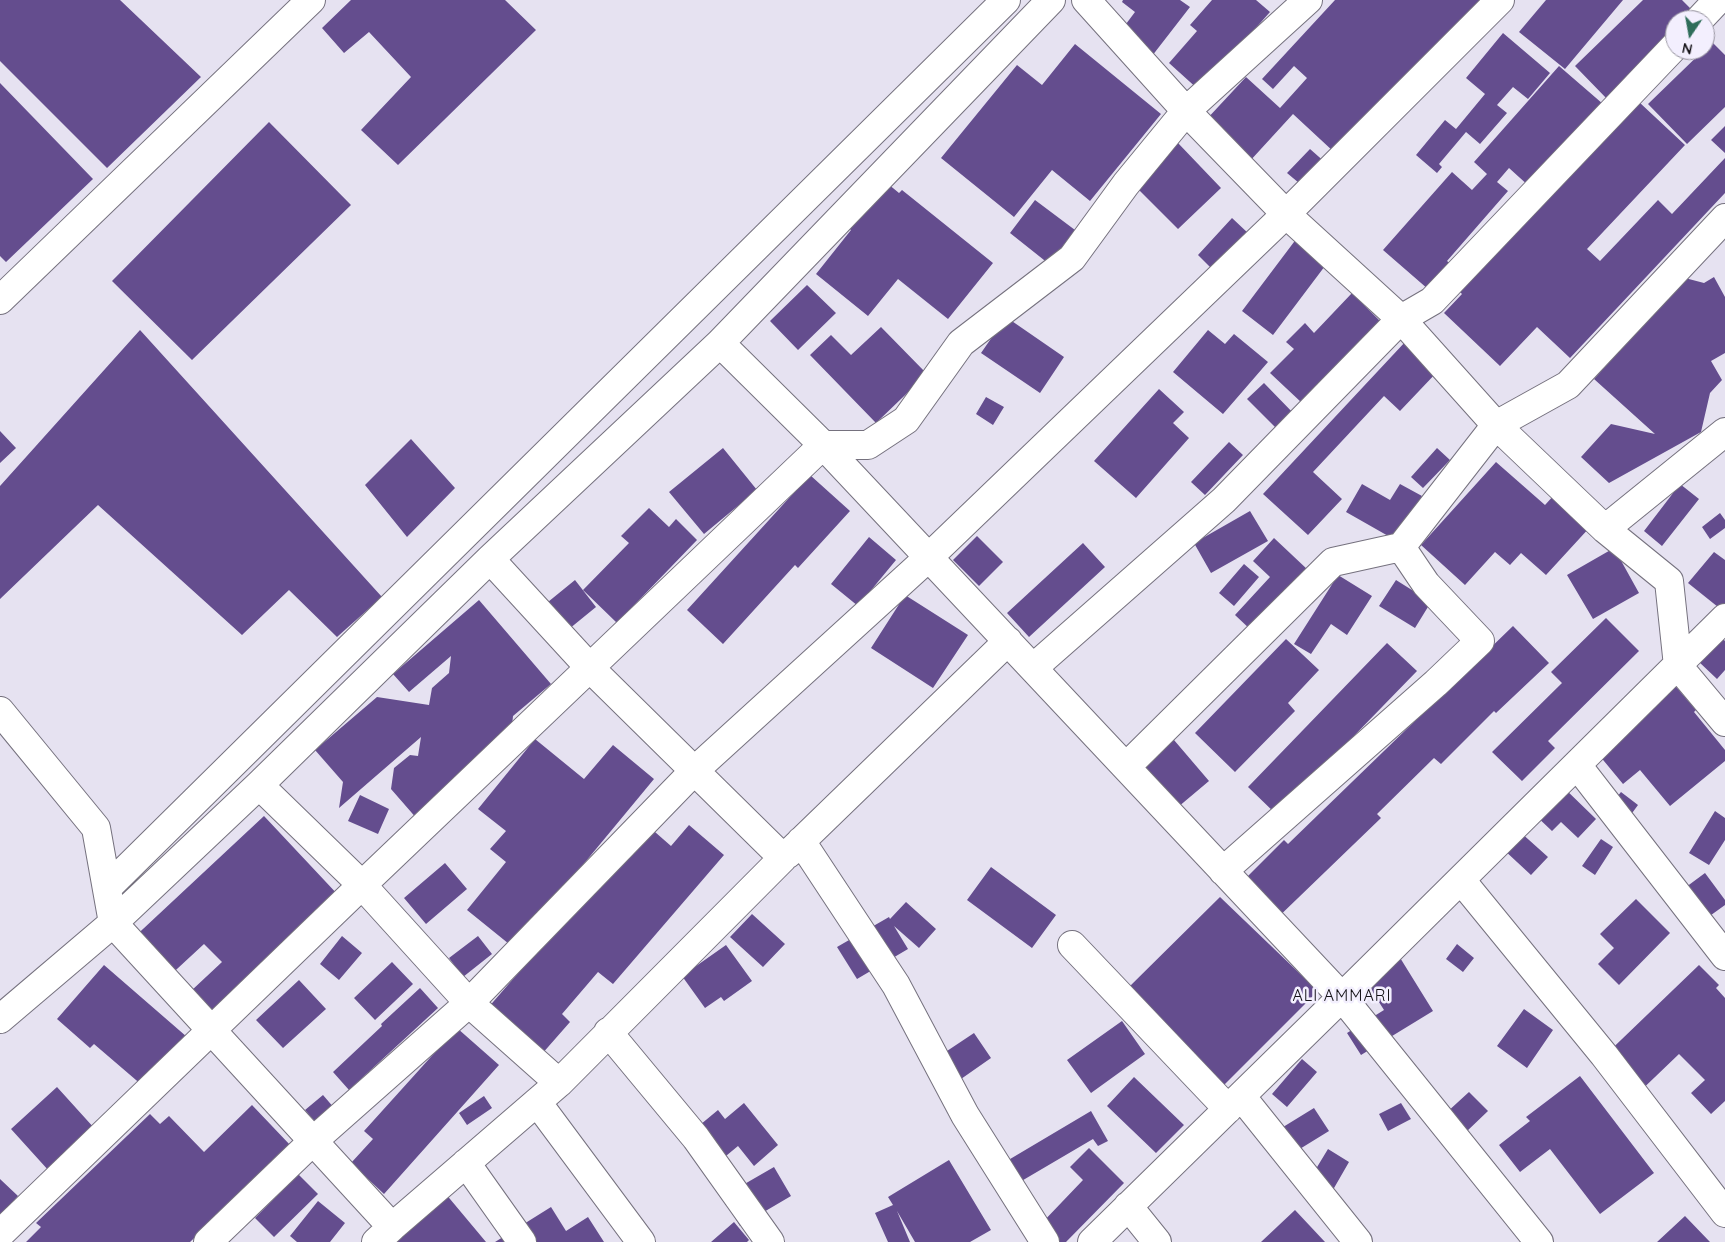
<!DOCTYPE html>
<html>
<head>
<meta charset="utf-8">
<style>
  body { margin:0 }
  #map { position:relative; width:1725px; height:1242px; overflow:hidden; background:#e6e2f1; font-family:Quicksand,sans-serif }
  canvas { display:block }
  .north { position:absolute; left:1665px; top:10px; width:50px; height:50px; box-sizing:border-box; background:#f3effe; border:1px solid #9a97a2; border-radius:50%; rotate:192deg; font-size:14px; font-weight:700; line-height:20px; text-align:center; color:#141217 }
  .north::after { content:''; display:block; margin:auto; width:18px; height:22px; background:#2f6d5a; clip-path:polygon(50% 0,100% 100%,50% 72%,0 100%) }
</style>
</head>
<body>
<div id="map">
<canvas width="1725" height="1242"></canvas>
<div class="north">N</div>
</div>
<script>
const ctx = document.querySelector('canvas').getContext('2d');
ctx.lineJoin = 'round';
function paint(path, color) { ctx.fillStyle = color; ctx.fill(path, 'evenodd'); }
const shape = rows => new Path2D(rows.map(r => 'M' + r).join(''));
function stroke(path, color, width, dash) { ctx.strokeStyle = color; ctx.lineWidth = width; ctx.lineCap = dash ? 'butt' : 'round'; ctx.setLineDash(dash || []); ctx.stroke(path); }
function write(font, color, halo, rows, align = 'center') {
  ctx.font = font + ' Quicksand,sans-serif'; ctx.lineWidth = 5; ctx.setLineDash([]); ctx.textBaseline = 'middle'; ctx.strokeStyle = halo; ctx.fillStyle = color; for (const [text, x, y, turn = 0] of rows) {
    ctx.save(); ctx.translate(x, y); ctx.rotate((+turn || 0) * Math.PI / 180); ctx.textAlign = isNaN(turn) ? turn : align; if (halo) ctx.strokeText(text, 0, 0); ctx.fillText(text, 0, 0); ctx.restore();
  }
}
paint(shape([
  [0,0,120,0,201,77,107,168,0,61],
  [351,0,505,0,536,30,398,165,361,130,411,77,369,32,344,53,322,28],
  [1123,0,1180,0,1190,7,1152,56,1120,32,1135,12,1122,2],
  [1212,0,1256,0,1270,12,1200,91,1169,63,1197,31,1190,25],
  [1335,0,1501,0,1348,165,1293,114,1249,162,1205,121,1246,77,1280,108,1307,78,1294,66,1273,89,1262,79],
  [1546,0,1623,0,1565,69,1519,32],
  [1643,0,1682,0,1696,14,1690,20,1675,20,1675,35,1608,100,1575,66],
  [1503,33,1550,73,1528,99,1513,87,1497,105,1507,113,1480,144,1466,132,1439,164,1442,167,1437,173,1416,155,1445,120,1456,129,1485,94,1466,78],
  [1712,42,1725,55,1725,107,1687,144,1648,104],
  [1075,44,1161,114,1090,201,1052,170,1014,217,941,158,1017,65,1042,85],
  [1559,66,1603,104,1530,187,1509,168,1497,182,1508,191,1447,261,1459,271,1436,296,1383,250,1452,172,1472,190,1487,174,1474,162],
  [0,83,93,179,6,262,0,256],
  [1639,102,1685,145,1587,249,1600,261,1658,200,1672,214,1725,158,1725,193,1570,358,1537,327,1500,366,1444,313,1462,294,1460,292],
  [269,122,351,205,192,360,112,281],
  [1725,126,1725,153,1711,140],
  [1178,143,1221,188,1178,229,1134,185],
  [1310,149,1327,164,1305,188,1287,173],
  [882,179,899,193,902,190,993,263,948,319,898,279,868,316,816,274,851,230,845,225],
  [1035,200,1075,230,1049,264,1010,233],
  [1232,218,1265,249,1217,274,1198,255],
  [1300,234,1331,258,1273,335,1242,311],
  [1714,277,1725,297,1725,353,1711,361,1722,380,1710,393,1701,432,1609,483,1581,457,1611,424,1655,434,1594,379,1685,278,1704,283],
  [807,285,836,313,798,350,770,321],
  [1352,293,1381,322,1302,403,1270,373,1294,349,1286,342,1305,323,1314,333],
  [1006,317,1064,357,1040,393,981,353],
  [881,327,927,374,876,423,810,355,831,335,851,355],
  [140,330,382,597,337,637,289,590,242,635,98,505,0,599,0,486],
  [1208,330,1225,344,1234,334,1268,362,1223,414,1173,372],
  [1406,341,1438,371,1400,411,1384,396,1313,472,1342,499,1308,535,1263,494],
  [1264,383,1297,417,1281,433,1247,399],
  [1159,389,1184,412,1173,423,1189,438,1136,498,1094,461],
  [986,397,1004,407,993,425,976,414],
  [0,431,16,448,0,463],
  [411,439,455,488,407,537,365,485],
  [1229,442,1243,455,1205,495,1191,482],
  [723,448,757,490,704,534,669,492],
  [1437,448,1450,460,1423,488,1411,477],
  [1496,462,1545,505,1555,494,1591,526,1546,575,1521,553,1510,565,1495,552,1465,585,1421,545],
  [810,475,850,511,798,568,795,565,723,644,687,610],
  [1362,484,1390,500,1400,484,1422,496,1397,541,1346,512],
  [1680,484,1699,499,1662,546,1644,531],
  [649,508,669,527,676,519,697,540,617,623,583,590,629,543,621,536],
  [1250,511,1268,541,1211,573,1194,543],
  [1720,513,1725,520,1725,528,1710,539,1702,527],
  [977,536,1003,562,979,586,953,560],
  [869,537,896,560,858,606,831,584],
  [1274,538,1308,570,1252,631,1235,615,1270,577,1253,561],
  [1083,543,1105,567,1029,637,1007,613],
  [1614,548,1639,593,1593,619,1567,575],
  [1714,552,1725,560,1725,608,1723,611,1688,583],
  [1244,564,1259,577,1234,606,1219,593],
  [1338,575,1372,596,1347,635,1331,624,1311,654,1294,644],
  [575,580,596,607,569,629,548,602],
  [1396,580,1431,602,1415,628,1379,606],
  [905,595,968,635,933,688,871,648],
  [479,600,551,684,513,716,512,726,476,757,474,771,418,820,391,789,394,768,410,755,418,756,421,737,339,808,343,782,315,750,377,697,429,705,432,688,449,673,451,656,409,692,393,674],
  [1606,618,1639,651,1548,741,1555,748,1522,781,1492,752,1562,683,1551,672],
  [1513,626,1549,663,1496,713,1494,711,1441,764,1434,758,1377,814,1381,818,1270,925,1235,889,1284,840,1288,844],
  [1721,637,1725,641,1725,670,1717,679,1698,661],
  [1286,639,1319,670,1288,703,1295,711,1235,772,1195,733],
  [1387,643,1417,671,1277,815,1248,787],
  [1671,681,1696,710,1694,712,1725,750,1725,761,1670,806,1640,770,1623,784,1599,755],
  [535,739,584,779,613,745,654,779,514,948,467,910,506,862,490,849,506,831,478,809],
  [1174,740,1209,781,1165,818,1130,777],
  [1561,785,1596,819,1578,838,1561,822,1552,831,1533,813],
  [1621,792,1638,805,1627,820,1609,807],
  [360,795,389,809,378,834,348,821],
  [1715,811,1725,818,1725,840,1709,865,1689,853],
  [264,816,340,897,214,1015,191,991,222,962,204,944,164,981,128,943],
  [647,825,671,846,689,825,724,855,613,984,598,972,562,1014,570,1022,534,1063,480,1017],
  [1519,831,1548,857,1531,875,1503,849],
  [1601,839,1613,847,1595,875,1582,866],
  [445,863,467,889,426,924,404,898],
  [991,867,1056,915,1032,948,967,900],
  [1705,873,1725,900,1725,905,1700,923,1678,893],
  [1220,897,1318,991,1222,1087,1128,988],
  [1636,899,1670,933,1619,985,1598,964,1614,948,1600,934],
  [906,902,936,929,919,948,894,926,908,949,857,979,837,947,889,917,890,919],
  [752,914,785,944,763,967,730,937],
  [342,936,362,953,339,980,320,964],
  [478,936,492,954,463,977,449,958],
  [1457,944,1474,958,1463,972,1446,959],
  [726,945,752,981,724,1001,721,997,705,1008,682,976],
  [1394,948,1433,1011,1361,1055,1347,1033,1384,1010,1358,969],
  [392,962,413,984,375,1020,354,998],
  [104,965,187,1037,143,1086,94,1044,90,1048,57,1019],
  [1699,965,1719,985,1716,988,1725,998,1725,1101,1711,1114,1691,1093,1705,1080,1679,1054,1631,1100,1596,1064],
  [299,980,326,1009,283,1048,256,1020],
  [420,988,438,1008,349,1090,333,1072,382,1026,381,1024],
  [1524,1009,1553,1030,1527,1068,1497,1046],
  [1122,1021,1145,1054,1091,1093,1067,1060],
  [457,1028,499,1065,384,1194,351,1163,373,1139,364,1131],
  [974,1033,991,1058,961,1079,944,1053],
  [1302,1059,1317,1072,1287,1107,1272,1094],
  [1580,1076,1654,1173,1600,1214,1550,1149,1520,1172,1499,1145,1530,1121,1526,1117],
  [1134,1077,1184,1125,1156,1153,1107,1106],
  [57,1087,95,1129,49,1171,11,1129],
  [1469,1092,1488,1111,1465,1133,1446,1113],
  [323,1095,335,1109,317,1124,305,1110],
  [484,1096,492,1108,467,1125,459,1113],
  [744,1103,778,1145,754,1166,738,1146,709,1170,683,1139,718,1110,725,1119],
  [1401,1103,1411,1119,1388,1131,1379,1114],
  [252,1105,291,1146,190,1242,26,1242,41,1227,36,1223,150,1114,160,1124,169,1116,204,1152],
  [1314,1108,1329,1131,1290,1155,1275,1132],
  [1091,1111,1108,1141,1098,1146,1093,1139,1013,1186,1000,1165],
  [1089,1148,1124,1183,1066,1242,1057,1242,1040,1225,1083,1180,1070,1167],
  [1328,1149,1349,1162,1330,1195,1308,1182],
  [949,1160,991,1230,970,1242,915,1242,897,1211,910,1242,888,1242,875,1213,893,1205,888,1197],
  [774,1167,791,1196,740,1226,722,1197],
  [298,1174,318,1194,274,1237,255,1218],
  [0,1179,18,1196,0,1217],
  [445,1193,486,1242,386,1242],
  [318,1201,345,1223,330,1242,297,1242,290,1236],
  [551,1207,566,1231,588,1217,604,1242,495,1242],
  [1295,1210,1325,1242,1261,1242],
  [1685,1216,1710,1242,1657,1242],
  [734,1222,749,1240,747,1242,711,1242]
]), '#644d8e');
const street = shape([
  [1086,0,1186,111,1286,214,1401,319,1496,425,1605,529,1669,581,1678,666,1725,722],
  [1699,20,1716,2],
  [0,300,311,0],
  [720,343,823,445,1342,997,1539,1242],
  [1605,529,1725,432],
  [490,559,591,669,783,858,559,1083],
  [1033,668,1224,500,1401,319,1432,301,1675,46],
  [0,711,96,828,113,923,392,1227,376,1242],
  [1577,765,1725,956],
  [1126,767,1333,562,1401,547,1496,425,1568,385,1725,218],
  [259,785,362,885,469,1003,559,1083,392,1227],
  [801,841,896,985,965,1115,1045,1242],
  [788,854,1008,641],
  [1223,871,1436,683,1480,641,1426,584,1401,547],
  [1461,880,1604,1055,1725,1213],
  [107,888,1006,0],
  [1072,945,1228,1109],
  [0,1019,113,923,259,785,490,559,720,343,1051,0],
  [608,1032,696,1138,770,1242],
  [1241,1096,1358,1242],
  [537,1102,641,1242],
  [466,1163,522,1242],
  [1128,1206,1157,1242],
  [0,1234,362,885,823,445,868,445,906,420,961,343,1072,258,1126,184,1186,111,1308,0],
  [208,1242,313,1141,469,1003,694,771,929,557,1286,214,1500,0],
  [1092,1242,1342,997,1725,618]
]);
stroke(street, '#75717e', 30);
stroke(street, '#fff', 28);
ctx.letterSpacing = '1px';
write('16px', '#141217', '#f3effe', [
  ["ALI AMMARI",1342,996]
]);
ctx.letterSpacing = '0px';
</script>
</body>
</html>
